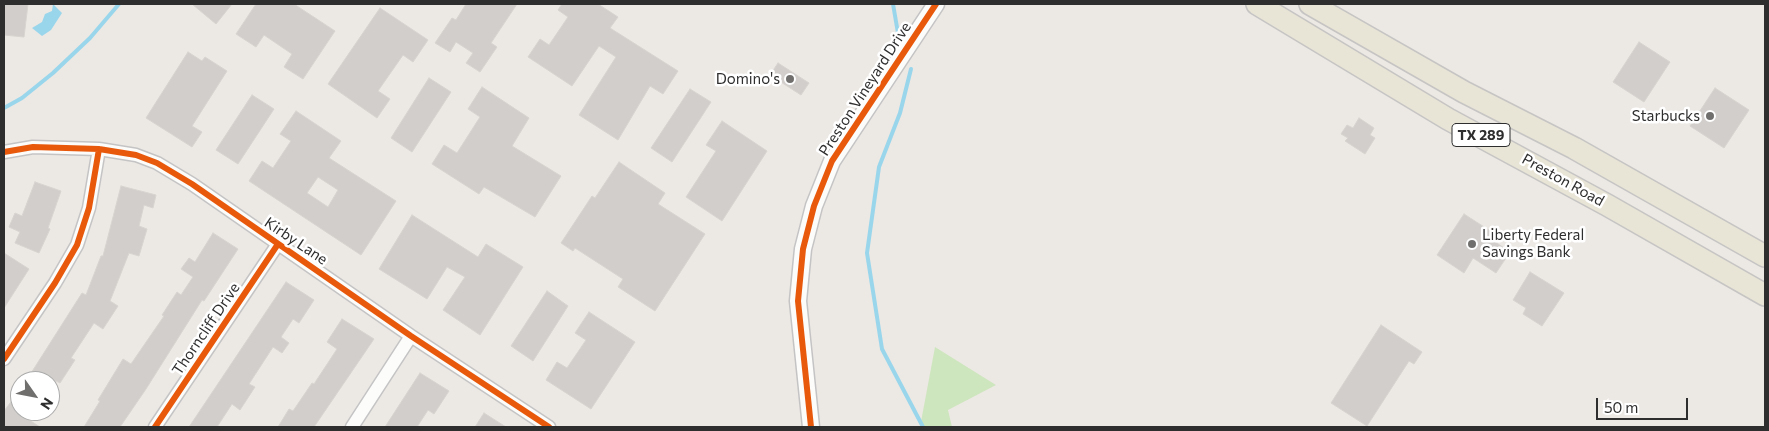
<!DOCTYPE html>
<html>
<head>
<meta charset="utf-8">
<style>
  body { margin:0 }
  #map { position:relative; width:1769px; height:431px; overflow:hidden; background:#ece8e4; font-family:Commissioner,sans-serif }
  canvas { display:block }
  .frame { position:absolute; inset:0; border:5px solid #2e2e2e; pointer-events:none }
  .north { position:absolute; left:10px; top:371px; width:50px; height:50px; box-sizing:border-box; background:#fff; border:1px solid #ababab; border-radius:50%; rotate:123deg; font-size:14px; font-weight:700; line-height:20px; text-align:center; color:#2e2e2e }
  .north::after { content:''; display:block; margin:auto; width:18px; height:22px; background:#706f6e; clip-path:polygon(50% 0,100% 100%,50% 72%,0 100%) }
  .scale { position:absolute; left:1596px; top:398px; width:92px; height:22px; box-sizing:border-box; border:2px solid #2e2e2e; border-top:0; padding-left:6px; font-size:15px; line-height:18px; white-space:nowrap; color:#2e2e2e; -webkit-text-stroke:4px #fff; paint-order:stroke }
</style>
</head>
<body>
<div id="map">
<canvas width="1769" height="431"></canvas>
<div class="frame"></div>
<div class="north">N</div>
<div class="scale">50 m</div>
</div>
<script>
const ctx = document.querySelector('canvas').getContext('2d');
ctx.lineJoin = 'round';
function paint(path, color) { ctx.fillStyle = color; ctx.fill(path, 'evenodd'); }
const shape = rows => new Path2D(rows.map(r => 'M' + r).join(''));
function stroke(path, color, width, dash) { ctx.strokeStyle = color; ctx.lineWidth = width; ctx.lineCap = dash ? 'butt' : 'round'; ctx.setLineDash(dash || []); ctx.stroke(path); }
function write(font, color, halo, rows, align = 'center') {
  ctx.font = font + ' Commissioner,sans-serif'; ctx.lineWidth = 5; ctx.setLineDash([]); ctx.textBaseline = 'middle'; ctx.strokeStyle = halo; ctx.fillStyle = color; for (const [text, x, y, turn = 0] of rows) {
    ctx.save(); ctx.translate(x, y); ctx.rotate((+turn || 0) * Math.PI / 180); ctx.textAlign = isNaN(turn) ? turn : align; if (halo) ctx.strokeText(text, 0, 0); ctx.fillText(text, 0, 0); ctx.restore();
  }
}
paint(shape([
  [935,347,996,385,948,410,952,427,920,427]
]), '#cee6be');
paint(shape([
  [53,4,62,13,51,30,42,36,32,28,42,22,45,14,52,11]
]), '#99d6ec');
stroke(shape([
  [893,4,899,39],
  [911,69,900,113,879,167,867,253,882,349,923,427],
  [4,108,22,98,53,73,90,38,119,4]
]), '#99d6ec', 4);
const building = shape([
  [4,4,28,4,24,37,4,35,4,4],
  [192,4,232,4,216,24,192,4],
  [256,4,294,4,335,31,303,79,284,67,292,54,264,35,256,47,236,34,256,4],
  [466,4,517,4,491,43,497,47,480,72,466,63,473,53,456,42,450,52,435,43,452,18,456,20,466,4],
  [562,4,598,4,618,17,610,28,678,71,663,94,650,86,618,140,579,115,616,57,599,46,572,86,528,57,540,39,549,45,568,17,558,10,562,4],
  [380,8,428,40,413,62,403,55,378,91,390,99,377,118,328,84,380,8],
  [1639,42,1670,62,1644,102,1613,82,1639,42],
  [188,52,202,61,205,57,227,71,192,126,202,132,192,147,146,118,188,52],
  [778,63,809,83,801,95,770,75,778,63],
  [429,78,451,92,412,152,391,138,429,78],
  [482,87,529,118,512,146,561,176,535,217,484,187,479,194,432,164,444,145,457,153,480,117,468,109,482,87],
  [1715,88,1749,110,1724,148,1690,126,1715,88],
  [690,89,711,102,672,162,651,148,690,89],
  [252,95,274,109,238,164,216,150,252,95],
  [296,111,341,141,329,158,396,201,361,255,249,181,262,161,273,168,291,141,280,134,296,111],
  [318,177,338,190,328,207,307,193,318,177],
  [1359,118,1374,128,1370,135,1375,138,1365,154,1345,141,1348,138,1341,134,1347,125,1353,128,1359,118],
  [722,121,767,151,722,221,686,197,716,151,706,145,722,121],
  [619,162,665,193,658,204,705,234,655,311,618,287,623,279,575,248,573,251,561,243,592,196,595,198,619,162],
  [35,182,61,191,48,228,50,229,39,253,15,243,20,232,9,227,15,213,22,216,35,182],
  [121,186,156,195,153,208,144,205,139,226,147,229,139,256,129,253,110,301,118,306,103,329,94,323,71,358,75,360,60,383,56,381,26,381,82,293,86,295,101,256,103,256,121,186],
  [1464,214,1492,232,1488,237,1510,252,1496,273,1473,258,1464,273,1437,255,1464,214],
  [412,215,478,257,486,244,523,267,480,335,443,310,465,277,447,267,427,299,379,269,412,215],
  [213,233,238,249,204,301,202,300,146,389,120,427,84,427,100,401,98,400,123,359,131,364,164,316,162,315,177,292,181,295,193,277,181,269,189,258,195,262,213,233],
  [4,253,29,269,4,308,4,253],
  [1530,272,1564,293,1542,326,1523,314,1526,308,1513,300,1530,272],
  [286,282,314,300,299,323,293,319,281,337,289,343,282,353,273,347,249,384,255,387,240,410,232,404,217,427,189,427,286,282],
  [547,291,568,306,533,361,511,346,547,291],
  [589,312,635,342,591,409,546,380,557,362,567,368,586,340,575,333,589,312],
  [342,319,374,339,314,427,278,427,289,409,293,411,312,383,314,384,337,349,327,342,342,319],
  [1381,325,1422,352,1414,364,1409,361,1367,426,1331,403,1381,325],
  [420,373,449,391,434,414,428,410,417,427,385,427,420,373],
  [20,390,20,414,40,427,4,427,4,411,20,390],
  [484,413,506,427,475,427,484,413]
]);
paint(building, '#d1cecb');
stroke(building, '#d7d4d0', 1);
const minor = shape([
  [4,152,33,147,99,149,136,155,157,163,192,184,411,336,549,427],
  [4,359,55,283,77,245,89,208,99,149],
  [155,427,278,244],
  [352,427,411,336]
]);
const tertiary = shape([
  [811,427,798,301,803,249,814,206,832,161,936,4]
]);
const primary = shape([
  [1257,4,1448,119,1607,205,1765,295],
  [1310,4,1464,92,1574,148,1765,256]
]);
stroke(minor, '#c5c4c5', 15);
stroke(tertiary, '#c5c4c5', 19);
stroke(primary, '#c6c5c4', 24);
stroke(minor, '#fcfcfb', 12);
stroke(tertiary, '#fcfcfb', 16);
stroke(primary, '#e8e4d6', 21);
stroke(shape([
  [4,152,33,147,99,149,136,155,157,163,192,184,411,336,549,427],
  [4,359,55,283,77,245,89,208,99,149],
  [155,427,278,244],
  [811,427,798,301,803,249,814,206,832,161,936,4]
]), '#e8590c', 6);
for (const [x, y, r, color] of [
  [790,79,5,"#706f6e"],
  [1710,116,5,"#706f6e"],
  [1472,244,5,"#706f6e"]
]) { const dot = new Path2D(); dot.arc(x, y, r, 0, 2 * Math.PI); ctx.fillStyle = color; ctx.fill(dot); stroke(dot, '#fff', 2); }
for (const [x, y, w] of [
  [1481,135,58]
]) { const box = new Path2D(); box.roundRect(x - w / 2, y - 11.5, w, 23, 4); ctx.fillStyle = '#fff'; ctx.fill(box); stroke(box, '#2e2e2e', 1); }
write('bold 14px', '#2e2e2e', null, [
  ["TX 289",1481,135]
]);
write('15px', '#2e2e2e', '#fff', [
  ["Domino's",780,79],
  ["Starbucks",1700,116],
  ["Liberty Federal",1482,235,"left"],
  ["Savings Bank",1482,252,"left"]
], 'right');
write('15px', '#2e2e2e', '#fff', [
  ["Preston Vineyard Drive",865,89,-57],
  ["Preston Road",1563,180,29],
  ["Kirby Lane",296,241,34],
  ["Thorncliff Drive",206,329,-56]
]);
</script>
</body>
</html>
